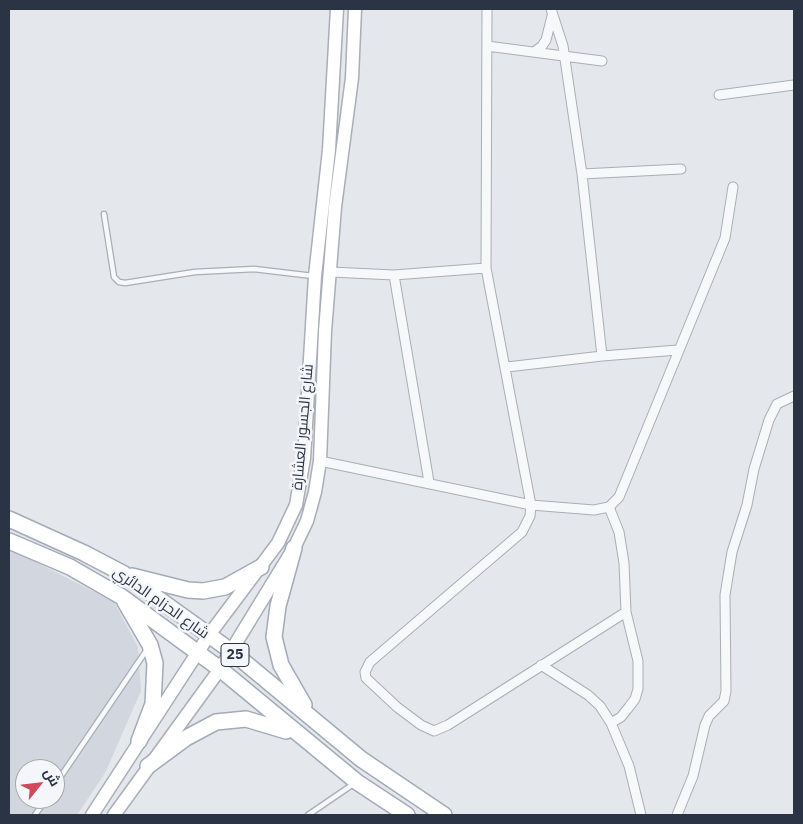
<!DOCTYPE html>
<html>
<head>
<meta charset="utf-8">
<style>
  body { margin:0 }
  #map { position:relative; width:803px; height:824px; overflow:hidden; background:#e4e7ec; font-family:"IBM Plex Sans",Cairo,sans-serif }
  canvas { display:block }
  .frame { position:absolute; inset:0; border:10px solid #2b3445; pointer-events:none }
  .north { position:absolute; left:15px; top:759px; width:50px; height:50px; box-sizing:border-box; background:#f4f6f9; border:1px solid #a4a8b1; border-radius:50%; rotate:61deg; font-size:14px; font-weight:700; line-height:20px; text-align:center; color:#2b3445 }
  .north::after { content:''; display:block; margin:auto; width:18px; height:22px; background:#d1495b; clip-path:polygon(50% 0,100% 100%,50% 72%,0 100%) }
</style>
</head>
<body>
<div id="map">
<canvas width="803" height="824"></canvas>
<div class="frame"></div>
<div class="north">ش</div>
</div>
<script>
const ctx = document.querySelector('canvas').getContext('2d');
ctx.lineJoin = 'round';
function paint(path, color) { ctx.fillStyle = color; ctx.fill(path, 'evenodd'); }
const shape = rows => new Path2D(rows.map(r => 'M' + r).join(''));
function stroke(path, color, width, dash) { ctx.strokeStyle = color; ctx.lineWidth = width; ctx.lineCap = dash ? 'butt' : 'round'; ctx.setLineDash(dash || []); ctx.stroke(path); }
function write(font, color, halo, rows, align = 'center') {
  ctx.font = font + ' "IBM Plex Sans",Cairo,sans-serif'; ctx.lineWidth = 5; ctx.setLineDash([]); ctx.textBaseline = 'middle'; ctx.strokeStyle = halo; ctx.fillStyle = color; for (const [text, x, y, turn = 0] of rows) {
    ctx.save(); ctx.translate(x, y); ctx.rotate((+turn || 0) * Math.PI / 180); ctx.textAlign = isNaN(turn) ? turn : align; if (halo) ctx.strokeText(text, 0, 0); ctx.fillText(text, 0, 0); ctx.restore();
  }
}
paint(shape([
  [9,550,20,554,114,602,138,647,141,691,105,773,77,815,9,815],
  [25,769,55,769,55,799,25,799]
]), '#d2d6de');
const lane = shape([
  [104,214,114,277,119,282,125,283,195,272,254,269,313,276],
  [55,785,148,648],
  [35,815,46,799],
  [308,815,355,783]
]);
const street = shape([
  [487,9,486,268,531,505,530,516,522,532,370,662,365,672,366,678,397,707,421,725,434,731,448,725,626,612,624,563,619,532,609,507],
  [551,9,563,46,582,174,602,356],
  [487,46,602,61],
  [534,52,542,46,546,40,552,16],
  [719,95,794,85],
  [582,174,681,169],
  [331,272,394,275,486,268],
  [394,275,429,482],
  [507,367,602,356,678,350],
  [320,461,531,505,594,510,609,507,619,497,725,238,733,187],
  [541,665,588,695,600,706,611,723,629,766,641,815],
  [611,723,621,717,629,707,635,699,638,689,638,661,626,612],
  [677,815,693,776,705,725,709,716,724,701,726,691,725,595,732,552,747,505,754,469,769,420,777,404,794,396]
]);
const secondary = shape([
  [92,815,209,635,278,543,296,505,304,458,315,276,329,150,337,9],
  [114,815,220,669,294,548,307,521,315,492,320,461,325,331,335,207,352,78,355,9]
]);
const primary = shape([
  [9,519,84,553,124,574,231,651,361,759,444,815],
  [9,541,70,567,122,597,220,669,357,782,407,815],
  [294,548,278,606,274,637,281,665,304,705],
  [132,576,188,590,203,591,225,587,261,567],
  [125,602,150,645,155,663,153,704,139,741],
  [148,766,186,738,216,722,246,719,286,731]
]);
stroke(lane, '#a9aeb7', 7);
stroke(street, '#a9aeb7', 11);
stroke(secondary, '#a9aeb7', 15);
stroke(primary, '#a3abb8', 18);
stroke(lane, '#f7f8fa', 4.5);
stroke(street, '#f7f8fa', 9);
stroke(secondary, '#fff', 12);
stroke(primary, '#fff', 15);
for (const [x, y, w] of [
  [235,655,28]
]) { const box = new Path2D(); box.roundRect(x - w / 2, y - 11.5, w, 23, 4); ctx.fillStyle = '#f4f6f9'; ctx.fill(box); stroke(box, '#2b3445', 1); }
write('bold 14px', '#2b3445', null, [
  ["25",235,655]
]);
write('15px', '#2b3445', '#f4f6f9', [
  ["شارع الجسور العشارة",303,427,-85],
  ["شارع الحزام الدائري",161,603,35]
]);
</script>
</body>
</html>
